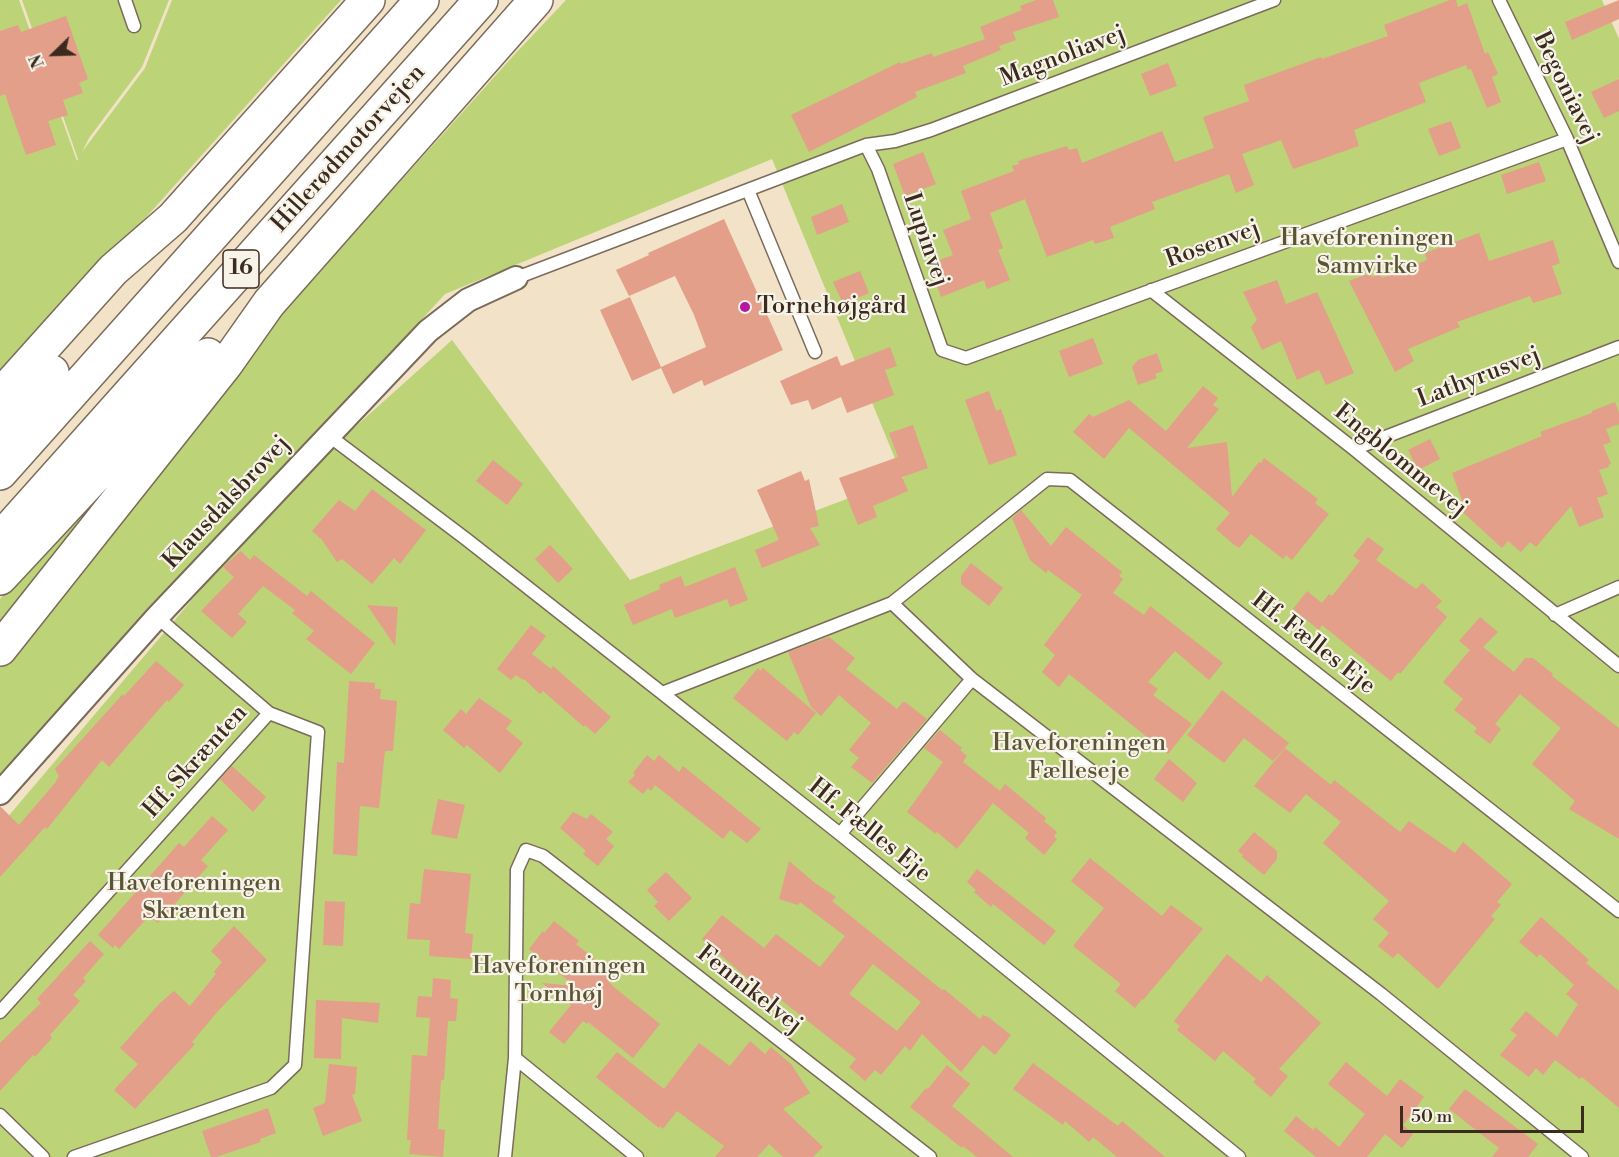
<!DOCTYPE html>
<html>
<head>
<meta charset="utf-8">
<style>
  body { margin:0 }
  #map { position:relative; width:1619px; height:1157px; overflow:hidden; background:#f2e3c8; font-family:"Libre Bodoni",serif }
  canvas { display:block }
  .north { position:absolute; left:24px; top:24px; width:60px; height:60px; -webkit-text-stroke:4px #f7f3e8; paint-order:stroke; rotate:247deg; font-size:16px; font-weight:700; line-height:24px; text-align:center; color:#3b2a1e }
  .north::after { content:''; display:block; margin:auto; width:21px; height:27px; background:#3b2a1e; clip-path:polygon(50% 0,100% 100%,50% 72%,0 100%) }
  .scale { position:absolute; left:1400px; top:1106px; width:184px; height:27px; box-sizing:border-box; border:3px solid #3b2a1e; border-top:0; padding-left:8px; font-size:18px; line-height:21px; white-space:nowrap; color:#3b2a1e; -webkit-text-stroke:4px #f7f3e8; paint-order:stroke }
</style>
</head>
<body>
<div id="map">
<canvas width="1619" height="1157"></canvas>
<div class="north">N</div>
<div class="scale">50 m</div>
</div>
<script>
const ctx = document.querySelector('canvas').getContext('2d');
ctx.lineJoin = 'round';
function paint(path, color) { ctx.fillStyle = color; ctx.fill(path, 'evenodd'); }
const shape = rows => new Path2D(rows.map(r => 'M' + r).join(''));
function stroke(path, color, width, dash) { ctx.strokeStyle = color; ctx.lineWidth = width; ctx.lineCap = dash ? 'butt' : 'round'; ctx.setLineDash(dash || []); ctx.stroke(path); }
function write(font, color, halo, rows, align = 'center') {
  ctx.font = font + ' "Libre Bodoni",serif'; ctx.lineWidth = 4.5; ctx.setLineDash([]); ctx.textBaseline = 'middle'; ctx.strokeStyle = halo; ctx.fillStyle = color; for (const [text, x, y, turn = 0] of rows) {
    ctx.save(); ctx.translate(x, y); ctx.rotate((+turn || 0) * Math.PI / 180); ctx.textAlign = isNaN(turn) ? turn : align; if (halo) ctx.strokeText(text, 0, 0); ctx.fillText(text, 0, 0); ctx.restore();
  }
}
paint(shape([
  [0,0,19,0,77,161,78,159,22,0,169,0,142,67,89,138,82,152,145,68,172,0,341,0,105,263,0,399],
  [566,0,1602,0,1619,39,1619,1157,0,1157,0,826,286,489,452,340,630,580,903,478,772,159,445,294,0,783,0,599,86,502,143,491,265,332,514,55]
]), '#bcd377');
paint(shape([
  [1036,0,1053,0,1059,17,1013,32,1016,40,999,46,1001,50,963,66,966,73,915,92,917,97,809,152,791,115,900,62,901,64,932,53,933,57,985,39,980,27,1022,10,1020,6],
  [1450,0,1456,0,1458,7,1467,3,1485,54,1488,52,1498,74,1492,77,1501,102,1487,108,1471,69,1468,70,1466,65,1419,83,1426,102,1354,130,1359,146,1293,169,1281,140,1242,154,1254,185,1236,193,1229,174,1152,202,1155,209,1110,227,1114,238,1095,244,1093,240,1047,257,1025,199,990,213,1003,248,998,250,1010,280,987,289,984,280,941,297,931,270,936,268,934,262,953,255,943,230,971,219,961,191,1014,171,1012,166,1019,164,1018,161,1067,146,1069,150,1077,148,1082,163,1162,131,1175,162,1214,148,1203,117,1249,101,1244,85,1321,57,1322,59,1388,36,1384,25],
  [1619,0,1619,19,1572,40,1565,22],
  [66,16,88,79,79,83,83,93,63,100,68,115,48,121,56,145,26,155,5,94,0,96,0,31,18,25,21,32],
  [1168,63,1177,86,1150,96,1141,74],
  [1619,79,1619,111,1604,118,1591,92],
  [1451,121,1461,148,1439,156,1428,129],
  [923,152,936,184,905,196,893,164],
  [1539,162,1546,181,1507,194,1501,175],
  [842,204,849,222,817,235,811,217],
  [724,219,783,350,704,386,702,380,673,394,661,368,632,381,600,310,630,297,661,367,706,347,694,315,675,276,629,296,616,270,649,255,648,253],
  [1479,233,1489,261,1553,240,1560,263,1552,266,1562,294,1533,303,1530,296,1457,322,1460,327,1408,349,1414,361,1395,372,1349,281,1370,273,1372,277,1380,274,1382,278,1427,260,1425,253],
  [860,271,869,293,843,304,833,282],
  [1277,280,1286,304,1317,292,1354,373,1326,385,1319,370,1297,380,1281,341,1262,350,1251,327,1257,320,1243,292],
  [1093,338,1103,364,1069,377,1059,351],
  [890,347,897,366,885,370,894,395,847,413,841,397,812,410,808,400,791,405,780,381,837,356,841,366],
  [1157,353,1163,371,1155,374,1157,378,1138,385,1132,367,1138,360],
  [1203,386,1218,398,1213,405,1219,409,1187,448,1227,442,1232,497,1259,462,1261,463,1264,458,1318,499,1315,503,1329,514,1292,560,1286,555,1283,559,1251,534,1239,548,1233,544,1216,529,1230,513,1129,428,1104,459,1073,432,1089,414,1093,417,1129,400,1166,431],
  [989,391,996,411,1001,409,1017,455,989,465,965,400],
  [1615,402,1619,413,1619,424,1606,429,1611,442,1603,445,1611,464,1608,465,1609,467,1599,470,1608,494,1597,498,1604,517,1579,527,1571,506,1536,547,1530,542,1521,552,1508,541,1502,548,1456,506,1463,503,1452,473,1542,436,1540,432,1592,413,1592,411],
  [913,425,928,468,902,477,908,491,873,506,877,517,858,525,839,478,898,457,889,433],
  [1430,439,1440,459,1418,470,1408,450],
  [493,460,523,484,507,505,476,481],
  [801,471,805,481,809,479,819,526,810,528,820,545,762,568,755,550,779,540,757,490],
  [372,489,426,530,400,564,394,558,372,584,342,559,337,562,322,540,312,531,339,500,355,511],
  [1021,510,1051,546,1066,527,1122,572,1119,576,1123,579,1113,593,1144,615,1150,606,1223,663,1209,680,1175,651,1148,682,1158,689,1153,695,1192,724,1168,754,1069,674,1059,687,1042,672,1055,655,1044,645,1082,595,1048,570,1046,573,1030,560,1012,518],
  [1368,537,1384,549,1376,560,1416,589,1422,583,1442,601,1436,607,1447,617,1400,674,1398,672,1391,681,1322,625,1319,630,1293,609,1307,591,1322,603,1329,594,1332,596,1360,561,1353,556],
  [550,545,573,569,558,583,535,559],
  [241,551,250,560,254,555,307,596,311,591,375,643,351,674,306,639,314,631,292,613,295,610,263,586,238,614,247,622,232,638,201,611,234,577,223,567],
  [971,563,1003,588,989,606,961,584,961,576],
  [735,567,748,600,730,607,727,599,675,618,672,609,633,625,624,605,660,589,659,585,681,576,685,587],
  [367,605,398,607,395,646],
  [1480,617,1498,632,1483,647,1514,672,1525,658,1533,658,1553,674,1552,676,1619,728,1619,839,1569,809,1575,801,1532,764,1561,728,1520,694,1495,724,1501,729,1490,744,1474,732,1477,728,1454,710,1463,699,1443,682,1470,650,1459,641],
  [531,625,546,636,532,654,551,669,553,666,611,717,595,734,585,725,584,727,543,691,540,694,524,679,523,680,516,675,511,680,497,669],
  [829,637,855,658,846,669,897,709,903,702,905,702,927,719,872,783,851,767,859,758,849,750,871,723,839,695,821,716,811,707,788,652],
  [156,661,184,685,169,702,167,700,109,767,102,760,47,829,45,827,0,877,0,806,19,825,55,783,59,776,55,769,123,694,124,696],
  [758,668,760,671,763,668,816,713,798,735,794,732,787,741,733,698],
  [349,681,375,683,375,689,381,689,380,699,397,701,393,751,385,751,379,808,360,806,357,856,333,854,337,762,344,763],
  [1222,690,1289,743,1273,761,1244,738,1224,763,1187,735],
  [479,698,512,721,506,729,523,743,500,773,467,745,464,748,443,730,461,709,466,714],
  [940,730,962,748,960,750,967,756,963,762,1000,791,1005,784,1046,818,1044,821,1057,832,1054,836,1057,839,1044,855,1025,838,1029,833,993,803,957,849,937,832,936,834,907,812,943,762,924,748],
  [1285,748,1331,785,1334,780,1400,832,1409,821,1455,853,1463,842,1512,884,1497,902,1501,905,1491,916,1495,919,1438,989,1398,953,1393,958,1378,946,1389,933,1373,919,1389,901,1323,843,1341,822,1306,794,1290,813,1254,786],
  [647,755,654,761,659,755,679,772,683,766,761,829,747,843,730,830,723,839,655,785,651,791,648,788,643,794,628,782,635,775,633,773],
  [1169,759,1197,783,1183,802,1154,779],
  [232,766,266,797,253,812,220,779],
  [438,799,465,805,457,839,431,834],
  [573,812,587,819,591,814,613,832,606,839,614,846,598,866,583,854,586,851,560,828],
  [212,816,228,830,201,860,208,866,158,923,149,916,119,949,115,945,113,948,98,935,179,843,184,847],
  [1254,832,1277,851,1277,859,1264,875,1242,857,1243,855,1238,851],
  [1090,858,1162,916,1171,905,1203,929,1143,1000,1142,999,1135,1008,1115,991,1121,984,1073,946,1104,908,1071,881],
  [789,861,815,883,836,897,832,901,942,990,944,989,980,1019,983,1015,988,1017,1011,1035,995,1055,983,1045,961,1072,922,1034,910,1051,905,1046,881,1075,875,1070,865,1081,849,1067,856,1059,776,996,773,1000,702,939,722,915,764,948,776,934,820,967,845,936,800,902,798,905,779,899],
  [873,964,921,1002,897,1031,849,994],
  [424,869,471,874,465,933,473,934,471,959,429,956,430,940,407,939,410,903,420,904],
  [977,869,1056,931,1044,945,993,904,991,907,974,892,976,890,967,882],
  [666,872,692,898,669,921,654,906,658,902,647,890],
  [325,901,345,902,343,946,323,945],
  [1541,917,1589,960,1586,963,1619,991,1619,1108,1582,1077,1580,1079,1555,1060,1543,1075,1536,1068,1529,1077,1500,1055,1517,1035,1510,1030,1526,1011,1557,1037,1578,1004,1566,994,1574,985,1540,954,1537,957,1519,942],
  [554,921,579,941,576,944,614,975,608,981,615,988,660,1024,633,1058,588,1022,587,1024,583,1021,564,1044,549,1032,571,1005,542,983,575,986,529,949,543,931,544,933],
  [234,926,267,960,218,1011,192,1042,195,1044,135,1109,114,1090,138,1064,120,1048,160,1003,174,991,190,1006,216,974,214,972,222,962,211,951],
  [90,941,104,954,83,978,86,981,73,995,80,1001,50,1035,52,1038,35,1057,33,1055,0,1091,0,1043,41,1003,37,999],
  [1227,954,1261,982,1267,975,1321,1023,1279,1069,1288,1076,1271,1097,1253,1082,1256,1079,1223,1051,1215,1061,1177,1030,1180,1026,1174,1021],
  [433,978,451,980,450,998,458,999,456,1021,448,1021,444,1080,441,1080,438,1129,445,1130,443,1157,409,1154,411,1140,407,1140,412,1055,427,1056,430,1018,416,1017,418,996,432,997],
  [316,1000,380,1003,378,1023,342,1018,341,1059,314,1058],
  [750,1041,765,1054,771,1047,791,1064,810,1093,783,1109,823,1147,813,1157,783,1157,769,1144,757,1157,715,1157,724,1146,677,1111,663,1129,660,1126,659,1128,596,1077,617,1052,664,1089,699,1043,730,1066],
  [1346,1062,1387,1096,1400,1079,1424,1097,1403,1125,1413,1134,1402,1148,1385,1134,1367,1157,1316,1157,1284,1131,1296,1116,1313,1130,1315,1127,1339,1147,1365,1114,1328,1084],
  [1033,1063,1118,1126,1122,1121,1165,1157,1117,1157,1093,1137,1089,1142,1065,1121,1063,1125,1013,1089],
  [329,1064,357,1067,355,1094,352,1095,362,1121,323,1136,313,1108,325,1103],
  [947,1065,970,1084,952,1106,1013,1157,977,1157,963,1146,962,1148,910,1107,926,1088,928,1089],
  [1465,1089,1538,1144,1528,1157,1492,1157,1499,1148,1449,1109],
  [268,1108,276,1133,260,1139,261,1142,216,1157,211,1157,202,1131]
]), '#e39f89');
const lane = shape([
  [125,0,134,26],
  [1499,0,1567,139,1619,262],
  [866,145,878,169,942,350,966,358,1567,139],
  [748,190,815,352],
  [516,278,866,145,895,141,931,130,1274,0],
  [1151,290,1354,449,1619,666],
  [328,435,466,539,662,693],
  [1354,449,1619,347],
  [892,603,972,679,1381,994,1582,1157],
  [1555,615,1619,587],
  [157,617,269,713],
  [840,834,972,679],
  [0,1012,269,713,318,732,295,1065,271,1088,74,1157],
  [515,1058,637,1157],
  [0,1115,43,1157],
  [505,1157,515,1058,517,870,526,850,543,856,930,1157],
  [1239,1157,840,834,662,693,892,603,1047,479,1070,480,1619,911]
]);
const street = shape([
  [0,793,157,617,428,331,468,300,516,278]
]);
const highway = shape([
  [0,396,113,270,173,218,368,0],
  [0,433,52,372],
  [0,473,422,0],
  [0,539,481,0],
  [0,578,208,355],
  [0,649,226,364,269,303,536,0]
]);
stroke(lane, '#7b6b5a', 15);
stroke(street, '#7b6b5a', 26);
stroke(highway, '#7b6b5a', 36);
stroke(lane, '#fff', 12);
stroke(street, '#fff', 22);
stroke(highway, '#fff', 33);
for (const [x, y, r, color] of [
  [745,307,6,"#b5179e"]
]) { const dot = new Path2D(); dot.arc(x, y, r, 0, 2 * Math.PI); ctx.fillStyle = color; ctx.fill(dot); stroke(dot, '#f7f3e8', 2); }
for (const [x, y, w] of [
  [241,269,36]
]) { const box = new Path2D(); box.roundRect(x - w / 2, y - 19, w, 38, 4.5); ctx.fillStyle = '#f7f3e8'; ctx.fill(box); stroke(box, '#3b2a1e', 1.5); }
write('bold 22px', '#3b2a1e', null, [
  ["16",241,269]
]);
write('24px', '#3b2a1e', '#f7f3e8', [
  ["Magnoliavej",1063,57,-21],
  ["Begoniavej",1565,88,64],
  ["Hillerødmotorvejen",349,149,-48],
  ["Lupinvej",925,240,71],
  ["Rosenvej",1213,245,-20],
  ["Lathyrusvej",1479,378,-21],
  ["Engblommevej",1400,461,39],
  ["Klausdalsbrovej",227,503,-47],
  ["Hf. Fælles Eje",1313,644,38],
  ["Hf. Skrænten",196,762,-48],
  ["Hf. Fælles Eje",869,831,39],
  ["Fennikelvej",749,990,38]
]);
write('24px', '#5b5434', '#f7f3e8', [
  ["Haveforeningen",1367,239],
  ["Samvirke",1367,267],
  ["Haveforeningen",1079,744],
  ["Fælleseje",1079,772],
  ["Haveforeningen",194,884],
  ["Skrænten",194,912],
  ["Haveforeningen",559,967],
  ["Tornhøj",559,995]
]);
write('24px', '#3b2a1e', '#f7f3e8', [
  ["Tornehøjgård",757,307]
], 'left');
</script>
</body>
</html>
